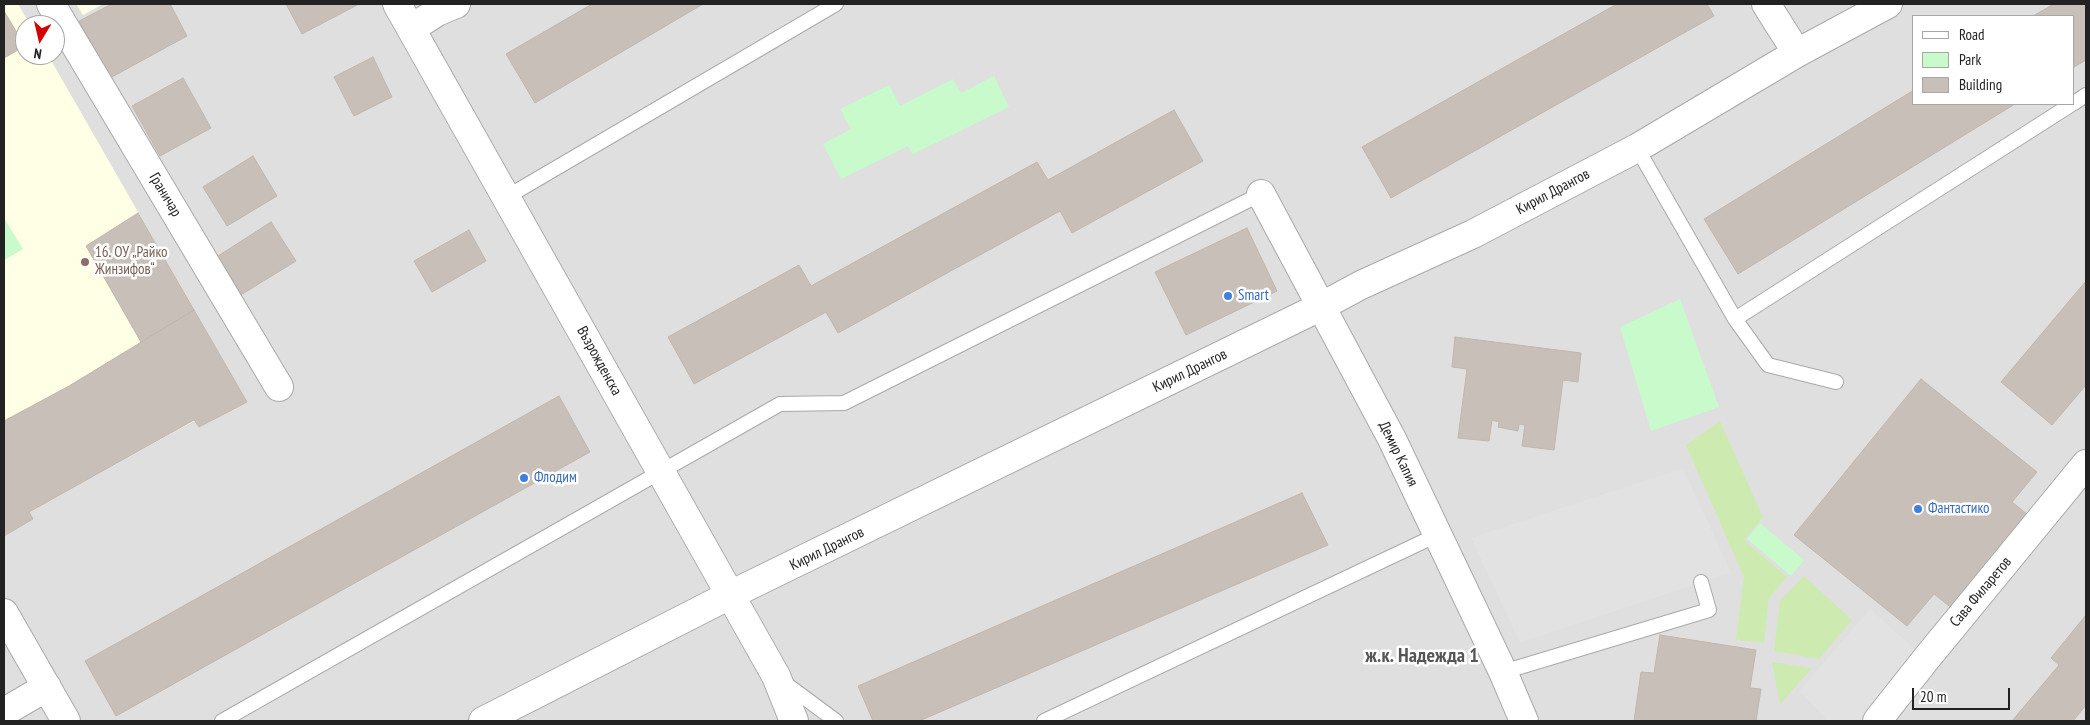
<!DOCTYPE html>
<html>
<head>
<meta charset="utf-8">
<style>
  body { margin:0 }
  #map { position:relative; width:2090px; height:725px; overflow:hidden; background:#f2efe9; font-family:"PT Sans Narrow",sans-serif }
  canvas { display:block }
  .frame { position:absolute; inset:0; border:5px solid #222; pointer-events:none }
  .legend { position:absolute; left:1912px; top:15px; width:162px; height:90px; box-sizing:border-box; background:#fff; border:1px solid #a7a7a7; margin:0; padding:6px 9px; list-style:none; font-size:15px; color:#222 }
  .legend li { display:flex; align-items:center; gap:10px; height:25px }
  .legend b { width:25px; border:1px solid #a7a7a7 }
  .north { position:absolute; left:15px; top:15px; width:50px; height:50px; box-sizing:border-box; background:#fff; border:1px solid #a7a7a7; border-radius:50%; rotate:189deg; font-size:14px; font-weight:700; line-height:20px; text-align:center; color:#222 }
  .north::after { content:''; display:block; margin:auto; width:18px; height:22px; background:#d40000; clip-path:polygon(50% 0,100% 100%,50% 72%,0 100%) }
  .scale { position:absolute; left:1912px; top:688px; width:98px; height:22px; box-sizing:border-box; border:2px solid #222; border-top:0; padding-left:6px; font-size:15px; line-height:18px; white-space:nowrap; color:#222; -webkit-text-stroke:4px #fff; paint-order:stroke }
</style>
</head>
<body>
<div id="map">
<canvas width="2090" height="725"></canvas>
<div class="frame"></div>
<ul class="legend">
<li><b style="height:6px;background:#fff"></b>Road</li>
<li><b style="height:14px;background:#c8facc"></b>Park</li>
<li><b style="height:14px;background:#c7bfb8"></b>Building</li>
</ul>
<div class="north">N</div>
<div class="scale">20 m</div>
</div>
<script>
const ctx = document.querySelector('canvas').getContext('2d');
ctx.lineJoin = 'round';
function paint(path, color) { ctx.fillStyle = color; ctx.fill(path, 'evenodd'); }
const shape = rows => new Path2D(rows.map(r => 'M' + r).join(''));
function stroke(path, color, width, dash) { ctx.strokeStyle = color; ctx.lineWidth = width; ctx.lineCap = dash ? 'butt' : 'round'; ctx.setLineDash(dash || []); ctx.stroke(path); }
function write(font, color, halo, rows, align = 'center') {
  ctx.font = font + ' "PT Sans Narrow",sans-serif'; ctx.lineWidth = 5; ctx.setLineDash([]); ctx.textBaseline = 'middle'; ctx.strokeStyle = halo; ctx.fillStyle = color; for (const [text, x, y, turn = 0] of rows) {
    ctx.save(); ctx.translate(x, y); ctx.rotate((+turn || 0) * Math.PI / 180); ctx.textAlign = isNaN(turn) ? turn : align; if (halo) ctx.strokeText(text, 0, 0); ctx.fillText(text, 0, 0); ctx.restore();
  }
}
paint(shape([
  [4,4,2086,4,2086,721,4,721],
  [1914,16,2074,16,2074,104,1914,104],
  [25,25,55,25,55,55,25,55]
]), '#e0dfdf');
paint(shape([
  [4,4,18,4,30,25,25,25,25,55,48,55,247,402,199,427,194,421,29,512,33,519,4,536],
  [76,4,103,4,83,15]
]), '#ffffe5');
paint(shape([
  [1720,421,1763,517,1744,540,1787,577,1769,598,1764,643,1736,640,1744,577,1686,445],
  [1804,576,1852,620,1819,659,1774,651,1780,601],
  [1772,662,1812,668,1780,704]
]), '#cdebb0');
paint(shape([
  [994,76,1009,107,913,154,908,146,841,179,823,144,851,129,840,109,889,85,900,106,953,79,961,93],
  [4,218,23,249,4,260],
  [1680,299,1719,407,1651,431,1620,327],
  [1760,523,1804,560,1791,576,1747,539]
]), '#c8facc');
paint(shape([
  [1683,468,1731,572,1520,643,1471,538],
  [1870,609,1926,659,1877,721,1828,721,1799,691]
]), '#e2e2e2');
const building = shape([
  [112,4,170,4,187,36,110,78,79,21,112,4],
  [286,4,359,4,302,34,286,4],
  [592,4,703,4,535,103,506,54,592,4],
  [1617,4,1707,4,1714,16,1391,198,1362,147,1617,4],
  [2054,4,2086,4,2086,60,2074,67,2074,16,2033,16,2054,4],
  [4,11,25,46,4,58,4,11],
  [373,57,392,97,354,116,334,77,373,57],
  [183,78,211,128,160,156,132,106,183,78],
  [1914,90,1914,104,2015,104,1738,274,1704,219,1914,90],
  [1174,110,1203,161,1072,233,1060,211,838,333,826,312,694,384,668,337,799,265,811,286,1037,162,1048,180,1174,110],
  [253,156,277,196,227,226,203,187,253,156],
  [138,213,194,310,141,342,86,246,138,213],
  [271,222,296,261,239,296,215,258,271,222],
  [1247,228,1277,291,1186,335,1155,272,1247,228],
  [469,230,486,261,432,292,414,261,469,230],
  [2086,281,2086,385,2052,425,2001,382,2086,281],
  [194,310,247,402,199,427,194,420,29,512,33,519,4,536,4,421,69,386,194,310],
  [1455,337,1581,353,1578,382,1563,380,1554,450,1522,446,1525,425,1519,424,1518,431,1498,427,1499,422,1492,420,1489,441,1458,438,1467,369,1452,367,1455,337],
  [1921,379,2037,472,2012,502,2028,515,1953,609,1934,594,1907,626,1794,535,1921,379],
  [559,396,590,452,116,716,85,661,559,396],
  [1302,493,1328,545,919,721,873,721,858,686,1302,493],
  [2086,615,2086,705,2073,721,2012,721,2059,665,2051,658,2086,615],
  [1660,635,1756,650,1750,688,1761,689,1756,721,1634,721,1641,672,1654,673,1660,635]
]);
paint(building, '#c7bfb8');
stroke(building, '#c4b6ab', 1);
const service = shape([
  [2074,103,2086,95],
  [1637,148,1735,319,1768,365,1836,382],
  [505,198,836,4],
  [1735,319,2072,104],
  [1503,672,1709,610,1701,582],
  [782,681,836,721],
  [222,721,780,404,844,403,1261,194],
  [1044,721,1437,535]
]);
const minor = shape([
  [51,4,279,387],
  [397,4,776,676,794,721],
  [1766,4,1797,53],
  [412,28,437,12,456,4],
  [1261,194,1392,439,1503,672,1524,721],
  [4,613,66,721],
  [4,712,47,687],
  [483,721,730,595,1322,306,1361,285,1473,234,1637,148,1797,53,1888,4],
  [1877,721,1926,659,2086,464]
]);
stroke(service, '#a9a9a9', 16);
stroke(minor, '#a9a9a9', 30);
stroke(service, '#fff', 14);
stroke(minor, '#fff', 28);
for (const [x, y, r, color] of [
  [85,262,5,"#8d6e63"],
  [1228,296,5,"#3f7fe0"],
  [524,478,5,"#3f7fe0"],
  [1918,509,5,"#3f7fe0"]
]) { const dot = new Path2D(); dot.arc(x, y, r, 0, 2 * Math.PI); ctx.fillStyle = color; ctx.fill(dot); stroke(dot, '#fff', 2); }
write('15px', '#222', '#fff', [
  ["Кирил Дрангов",1553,192,-28],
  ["Граничар",165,195,59],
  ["Възрожденска",599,361,61],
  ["Кирил Дрангов",1190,371,-26],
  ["Демир Капия",1398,454,64],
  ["Кирил Дрангов",827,549,-26],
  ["Сава Филаретов",1981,592,-50]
]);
write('15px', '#785e54', '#fff', [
  ["16. ОУ „Райко",95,253],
  ["Жинзифов“",95,270]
], 'left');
write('15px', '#366cbe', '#fff', [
  ["Smart",1238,296],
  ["Флодим",534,478],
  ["Фантастико",1928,509]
], 'left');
write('bold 20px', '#555', '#fff', [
  ["ж.к. Надежда 1",1422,656]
]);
</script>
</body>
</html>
